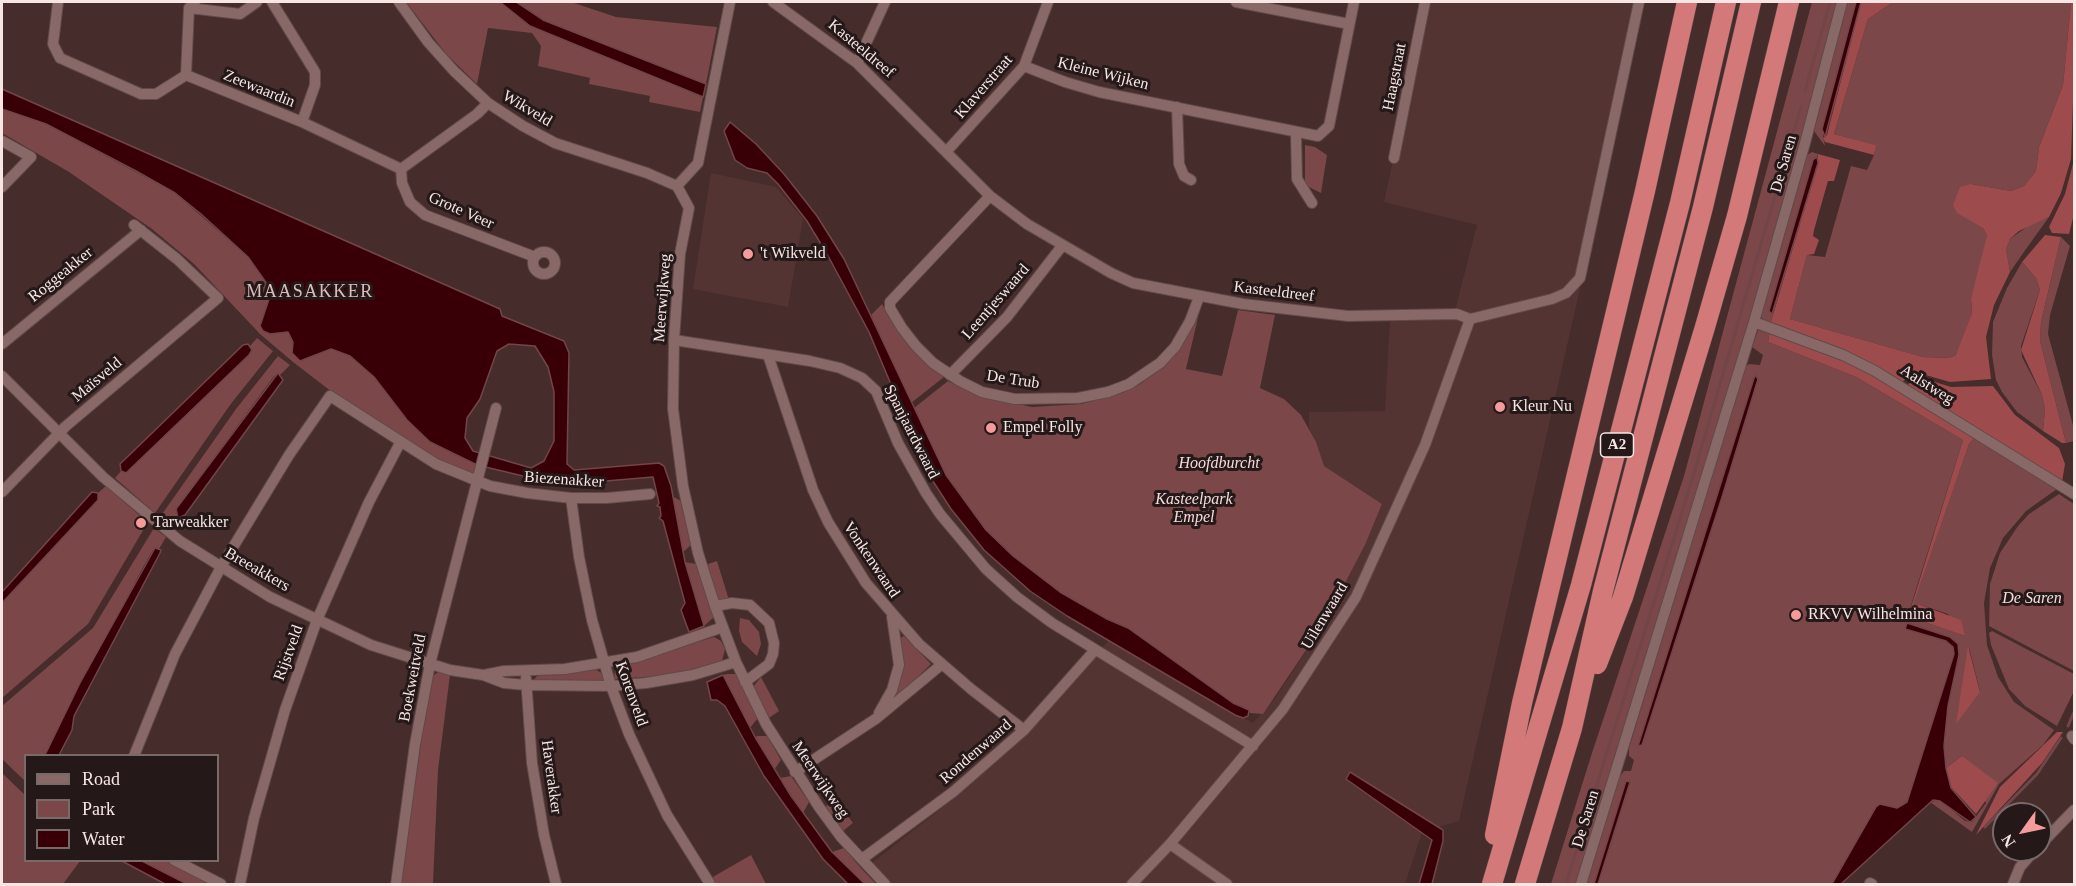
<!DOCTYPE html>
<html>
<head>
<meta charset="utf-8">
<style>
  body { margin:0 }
  #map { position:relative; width:2076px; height:886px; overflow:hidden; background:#462c2b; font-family:"Times New Roman",serif }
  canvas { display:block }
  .frame { position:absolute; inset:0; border:3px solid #f8e6e5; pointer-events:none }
  .legend { position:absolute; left:24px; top:754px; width:195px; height:108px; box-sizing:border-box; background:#241818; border:2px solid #796a6a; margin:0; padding:8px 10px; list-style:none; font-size:18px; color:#f8e6e5 }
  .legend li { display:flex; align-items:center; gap:12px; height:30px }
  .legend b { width:30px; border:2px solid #796a6a }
  .north { position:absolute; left:1992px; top:802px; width:60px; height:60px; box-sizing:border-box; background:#241818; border:2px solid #796a6a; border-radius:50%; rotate:237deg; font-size:16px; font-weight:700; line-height:24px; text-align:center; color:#f8e6e5 }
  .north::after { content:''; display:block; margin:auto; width:21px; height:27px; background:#f59b9b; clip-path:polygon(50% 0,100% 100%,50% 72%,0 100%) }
</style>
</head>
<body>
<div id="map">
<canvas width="2076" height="886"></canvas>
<div class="frame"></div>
<ul class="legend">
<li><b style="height:8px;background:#886968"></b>Road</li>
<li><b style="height:16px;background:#7b4748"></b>Park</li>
<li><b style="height:16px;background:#380006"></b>Water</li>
</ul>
<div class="north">N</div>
</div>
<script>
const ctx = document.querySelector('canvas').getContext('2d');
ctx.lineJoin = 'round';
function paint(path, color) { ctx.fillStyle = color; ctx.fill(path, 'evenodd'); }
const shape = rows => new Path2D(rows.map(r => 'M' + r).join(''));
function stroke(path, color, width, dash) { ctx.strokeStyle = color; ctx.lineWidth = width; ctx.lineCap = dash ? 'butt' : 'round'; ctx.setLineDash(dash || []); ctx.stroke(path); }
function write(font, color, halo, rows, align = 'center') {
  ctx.font = font + ' "Times New Roman",serif'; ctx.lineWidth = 6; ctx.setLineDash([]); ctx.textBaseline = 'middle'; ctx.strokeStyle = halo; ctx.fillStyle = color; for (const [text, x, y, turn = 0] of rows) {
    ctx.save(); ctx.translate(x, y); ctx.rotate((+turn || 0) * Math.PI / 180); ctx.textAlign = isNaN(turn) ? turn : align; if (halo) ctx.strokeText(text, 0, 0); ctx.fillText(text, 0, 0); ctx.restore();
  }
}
paint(shape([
  [1427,2,1640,2,1591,240,1459,821,1422,832,1405,884,886,884,872,863,962,792,1029,731,1109,640,1253,723,1276,697,1323,625,1365,545,1382,504,1323,466,1309,428,1309,412,1385,411,1390,320,1453,318,1477,225,1384,202],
  [711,173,776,187,803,219,788,307,693,289]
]), '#543333');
paint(shape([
  [406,2,500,2,530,26,703,97,700,112,649,102,650,96,589,84,590,78,538,66,541,46,532,33,488,28,477,84,447,55],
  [516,2,571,2,616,17,717,27,706,84,543,20],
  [1812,2,1837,2,1796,158,1748,323,1577,884,1551,884,1591,756,1684,476],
  [1847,2,1856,2,1823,136,1825,146,1814,131],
  [1893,2,2071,2,2063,85,2039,147,2036,171,2024,186,2011,191,1971,184,1983,228,1987,236,1987,244,1971,298,1972,313,1961,346,1956,355,1949,358,1923,357,1790,319,1807,255,1825,257,1851,166,1867,170,1874,155,1875,145,1834,134,1868,19],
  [2,109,46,124,175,193,248,257,267,284,269,299,261,328,263,331,270,334,288,332,293,339,292,350,302,361,323,350,331,349,350,356,374,377,407,420,430,442,477,465,474,475,442,462,332,392,293,362,260,334,194,264,152,229,69,172,2,133],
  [1305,145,1315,147,1327,155,1321,193,1305,185],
  [1812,152,1818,154,1770,325,1762,321,1761,314,1807,155],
  [2049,217,2026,249,2010,272,2006,249,2010,239,2031,224],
  [2061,237,2070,246,2050,315,2048,334,2074,429,2074,441,2066,443,2040,341,2041,322],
  [2022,262,2036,278,2040,290,2021,346,2022,357,2042,395,2045,409,2043,431,2017,412,2002,392,1996,380,1992,355,1993,322,2007,288],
  [882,304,889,316,931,367,944,377,911,403,871,315],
  [1200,309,1186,369,1222,376,1238,310,1275,315,1260,388,1284,399,1301,415,1316,442,1324,466,1382,504,1365,545,1323,625,1263,714,1250,713,1249,710,1233,703,1128,628,1107,619,1060,592,1013,556,986,530,957,494,946,475,914,408,948,381,980,396,1032,407,1081,404,1122,393,1140,384,1164,366,1187,338],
  [1759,328,1770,330,1768,342,1856,377,1963,440,1908,615,1969,444,1976,436,2057,489,2026,511,2003,538,1990,568,1984,603,1987,645,1998,677,2014,702,2054,730,2043,745,1999,784,1972,832,1930,802,1940,800,1965,821,1972,822,1986,803,1962,756,1946,768,1944,746,1948,706,1959,655,1958,644,1905,629,1946,641,1953,647,1955,653,1907,802,1897,808,1880,804,1876,807,1832,884,1598,884,1630,782,1628,781,1594,884,1586,884,1620,776,1624,771,1631,771,1634,760,1629,756,1629,748,1745,366,1750,364,1760,365,1763,355,1752,347],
  [1755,375,1758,379,1723,494,1642,745,1638,746],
  [1918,604,1948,614,1965,636,1913,618],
  [1969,648,1980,691,1957,722],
  [257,338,273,351,230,405,155,513,115,478,121,471,126,473,249,355,250,346],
  [278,356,290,365,281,374,274,376,183,500,176,509,178,518,172,527,160,517,236,409],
  [106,486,147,522,145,527,88,624,2,698,2,603,98,500,98,493],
  [2059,494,2074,504,2074,671,1989,626,1990,584,2000,553,2018,526,2029,514],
  [672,496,681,501,691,545,682,553],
  [154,528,166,537,159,549,153,550,142,569,45,755,26,756,25,781,2,759,2,706,93,628],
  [717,561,729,600,718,600,705,565],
  [685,562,696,564,714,617,704,626],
  [740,618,749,620,759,632,761,644,757,656,742,642,739,631],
  [1992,631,2074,674,2074,691,2057,726,2025,706,2009,689,1991,645,1989,633],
  [904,636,931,664,898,696,895,693,900,638],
  [714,637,721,641,725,649,722,661,675,675,614,679,615,671,621,665],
  [595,669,603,674,606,681,533,681,537,676,543,674],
  [438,672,450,675,438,770,433,884,401,884,424,721,433,676],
  [728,674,736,674,758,718,750,728,723,675],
  [761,677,779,711,769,718,753,687],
  [758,736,767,736,781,760,774,770,755,737],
  [2,773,25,795,26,860,80,861,63,884,2,884],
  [791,776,809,802,803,813,780,778],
  [835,799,853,823,843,831,825,807],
  [844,848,860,867,876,884,865,884,832,852],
  [751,855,766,884,715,884,711,878],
  [142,861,167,861,212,884,187,884]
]), '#7b4748');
paint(shape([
  [1861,2,1893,2,1868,19,1834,134,1876,145,1874,155,1825,142,1823,138,1827,135],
  [2071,2,2074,2,2074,73,2071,159,2061,193,2049,217,2019,231,2010,239,2006,249,2010,272,1994,305,1986,337,1991,379,1950,382,1915,372,1901,383,1770,325,1818,163,1818,154,1840,160,1834,181,1828,181,1814,230,1813,236,1819,240,1814,254,1807,255,1790,319,1923,357,1949,358,1956,355,1972,313,1971,298,1987,236,1983,228,1957,213,1953,205,1960,187,1971,184,2011,191,2024,186,2036,171,2039,147,2063,85],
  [2074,160,2074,214,2069,234,2052,233,2049,227,2065,194],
  [2045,235,2061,237,2041,322,2040,341,2066,443,2062,443,2043,431,2045,409,2042,395,2021,350,2040,290,2036,278,2022,262],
  [1770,330,1874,374,1976,436,1969,444,1906,624,1963,440,1856,377,1768,342],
  [1916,376,1951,387,1993,386,2015,415,2059,448,2065,464,2062,482,1907,386],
  [1918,604,1961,620,1965,636,1913,618],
  [1968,646,1980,692,1956,724],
  [2057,732,2063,732,2042,763,1976,835,2000,787],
  [1962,756,1998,783,1976,814,1951,787,1946,768]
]), '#9e4b4d');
const water = shape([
  [500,2,516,2,543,20,706,84,703,97,530,26,500,2],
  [1856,2,1861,2,1825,137,1822,129,1856,2],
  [2,89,500,309,502,316,564,341,569,353,567,464,574,470,659,463,664,466,671,486,685,562,704,626,689,632,681,610,685,603,663,521,659,518,661,516,660,507,657,506,659,503,653,477,594,482,544,481,477,465,430,442,407,420,374,377,350,356,331,349,300,361,292,353,293,342,288,332,270,334,263,331,260,326,269,299,267,284,248,257,201,214,175,193,136,171,46,124,2,109,2,89],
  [509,344,535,346,548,367,554,392,554,441,544,461,531,468,473,451,465,438,467,418,480,399,497,351,509,344],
  [730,122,756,144,784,174,817,216,844,259,946,475,986,530,1013,556,1060,592,1107,619,1128,628,1233,703,1249,710,1248,716,1243,718,1235,715,1067,616,1030,591,984,550,951,509,929,475,869,332,827,254,807,221,778,184,767,173,747,168,735,160,724,131,730,122],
  [1817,157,1818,163,1772,314,1769,311,1813,160,1817,157],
  [248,344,252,350,249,355,126,473,121,471,120,464,243,345,248,344],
  [278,373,283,380,185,515,178,518,176,509,278,373],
  [1755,375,1758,379,1723,494,1642,745,1638,746,1755,375],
  [92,492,98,493,98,500,2,603,2,592,92,492],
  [155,548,161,550,160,553,74,716,72,730,59,755,45,755,80,683,155,548],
  [1907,623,1950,637,1958,644,1959,655,1948,706,1944,746,1946,768,1951,788,1976,817,1970,822,1940,801,1933,800,1841,884,1832,884,1876,807,1880,804,1897,808,1907,802,1954,654,1953,647,1946,641,1905,629,1907,623],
  [723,675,755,737,791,796,832,852,865,884,848,884,823,859,764,776,725,706,717,700,711,700,707,682,723,675],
  [1350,772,1443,830,1443,841,1432,884,1419,884,1432,840,1346,779,1350,772],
  [1626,781,1630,782,1598,884,1594,884,1626,781],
  [122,861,142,861,187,884,165,884,122,861]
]);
paint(water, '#380006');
stroke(water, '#724549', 1.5);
stroke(shape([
  [1805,91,1830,2],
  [2068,726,2074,712],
  [1985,827,2037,774,2061,738],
  [1566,884,1692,480,1801,107]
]), '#724549', 3);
const street = shape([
  [58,2,53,44,60,58,141,94,156,94,186,75,302,122,401,169,477,114,488,103],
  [272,2,315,72,315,85,302,122],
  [399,2,428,42,454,71,488,103,523,126,555,143,647,173,677,186],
  [730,2,698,163,677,186,689,208,680,254,674,340,673,409,683,486,698,553,715,606,736,662,766,724,819,807,841,837,885,884],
  [773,2,857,63,990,196,1027,224,1111,273,1133,283,1243,304,1348,316,1457,314,1470,319,1552,299,1566,293,1580,278,1639,2],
  [1236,2,1349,24],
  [189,8,240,14,257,2],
  [857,63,885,2],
  [1024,66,1065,82,1099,92,1318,136,1329,126,1354,2],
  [186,75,189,8,195,2],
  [1177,107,1179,164,1184,176,1191,180],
  [1296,134,1297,179,1312,203],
  [2,141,31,157,2,187],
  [946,152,1024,66,1048,2],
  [1394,158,1425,2],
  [401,169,402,183,410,202,425,215,535,257],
  [990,196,890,302,890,308,902,328,916,346,933,363,960,381,982,392,1015,399,1078,398,1108,392,1129,384,1160,363,1175,347,1190,321,1199,297],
  '533 263a11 11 0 1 1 22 0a11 11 0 1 1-22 0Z',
  [1754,322,1843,355,1875,371,2074,494],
  [674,340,810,361,840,368,862,378,876,391,898,443,926,493,940,514,986,569,1017,597,1052,623,1253,746],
  [2,344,141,230],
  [768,355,813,490,828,522,866,583,919,644,971,689,1024,730],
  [950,375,1007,317,1062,246],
  [2,376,103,477,180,541,270,597,371,645,450,670,483,675,504,683,526,685,611,686,646,683,693,675,736,662],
  [2,492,66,426,218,298,177,259,134,225],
  [571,498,579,557,592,620,611,686,629,734,667,815,710,884],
  [715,606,732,603,750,605,769,623,774,643,773,654,769,664,745,682],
  [484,675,504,671,565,669,637,657,723,627],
  [526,678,532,763,544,835,556,884],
  [879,713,892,690,899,665,892,617],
  [2072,736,2074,739],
  [134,756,175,654,221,567,289,455,330,396,436,464,490,486,527,493,571,498,607,498,650,494],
  [795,772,877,718,941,665],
  [1170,844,1227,884],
  [2040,845,2074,810],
  [862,859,953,792,1024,730,1095,650],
  [174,860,221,884],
  [1870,883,1872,884],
  [240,884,254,818,285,710,317,620,369,502,400,443],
  [396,884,415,744,430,664,496,408],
  [1132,884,1170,844,1283,709,1356,597,1425,445,1470,319],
  [1581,884,1754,322,1805,143,1842,2],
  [2013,884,2020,867,2035,850]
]);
const highway = shape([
  [1597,664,1623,597,1705,327,1737,216,1789,2],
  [1495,835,1522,703,1645,191,1687,2],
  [1492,884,1581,585,1680,203,1726,2],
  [1525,884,1572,728,1603,591,1703,207,1751,2]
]);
stroke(street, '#604a4a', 12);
stroke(highway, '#604a4a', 21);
stroke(street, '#886968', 10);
stroke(highway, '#d4797a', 20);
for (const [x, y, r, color] of [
  [748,254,6,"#f59b9b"],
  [1500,407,6,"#f59b9b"],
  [991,428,6,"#f59b9b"],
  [141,523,6,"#f59b9b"],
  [1796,615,6,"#f59b9b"]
]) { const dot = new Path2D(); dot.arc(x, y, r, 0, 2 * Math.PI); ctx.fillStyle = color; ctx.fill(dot); stroke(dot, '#241818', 2); }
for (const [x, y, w] of [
  [1617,445,33]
]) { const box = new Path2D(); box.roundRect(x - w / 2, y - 12, w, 24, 4.5); ctx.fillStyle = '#241818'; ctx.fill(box); stroke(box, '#f8e6e5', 1.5); }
write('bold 15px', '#f8e6e5', null, [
  ["A2",1617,445]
]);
write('16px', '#f8e6e5', '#241818', [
  ["Kasteeldreef",861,49,40],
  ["Kleine Wijken",1103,74,14],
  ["Haagstraat",1395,77,-79],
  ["Klaverstraat",984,87,-49],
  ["Zeewaardin",259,89,22],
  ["Wikveld",527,109,31],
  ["De Saren",1784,164,-74],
  ["Grote Veer",461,211,24],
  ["Roggeakker",61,275,-39],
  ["Kasteeldreef",1274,292,7],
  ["Meerwijkweg",663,298,-86],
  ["Leentjeswaard",996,302,-49],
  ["Maïsveld",97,380,-40],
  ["De Trub",1013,380,9],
  ["Aalstweg",1927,385,32],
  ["Spanjaardwaard",911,432,63],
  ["Biezenakker",564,480,4],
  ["Vonkenwaard",871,560,56],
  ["Breeakkers",257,570,30],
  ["Uilenwaard",1325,616,-59],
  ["Rijstveld",289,653,-70],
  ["Boekweitveld",413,678,-79],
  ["Korenveld",631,694,70],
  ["Rondenwaard",976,752,-41],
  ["Haverakker",551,777,82],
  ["Meerwijkweg",820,780,56],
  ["De Saren",1586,819,-73]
]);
write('16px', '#f8e6e5', '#241818', [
  ["'t Wikveld",760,254],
  ["Kleur Nu",1512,407],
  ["Empel Folly",1003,428],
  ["Tarweakker",153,523],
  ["RKVV Wilhelmina",1808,615]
], 'left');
write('italic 16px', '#f5dbda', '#241818', [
  ["Hoofdburcht",1219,464],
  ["Kasteelpark",1194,500],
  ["Empel",1194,518],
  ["De Saren",2032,599]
]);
ctx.letterSpacing = '1.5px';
write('18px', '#ddbbb9', '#241818', [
  ["MAASAKKER",310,292]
]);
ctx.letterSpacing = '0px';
</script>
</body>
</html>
